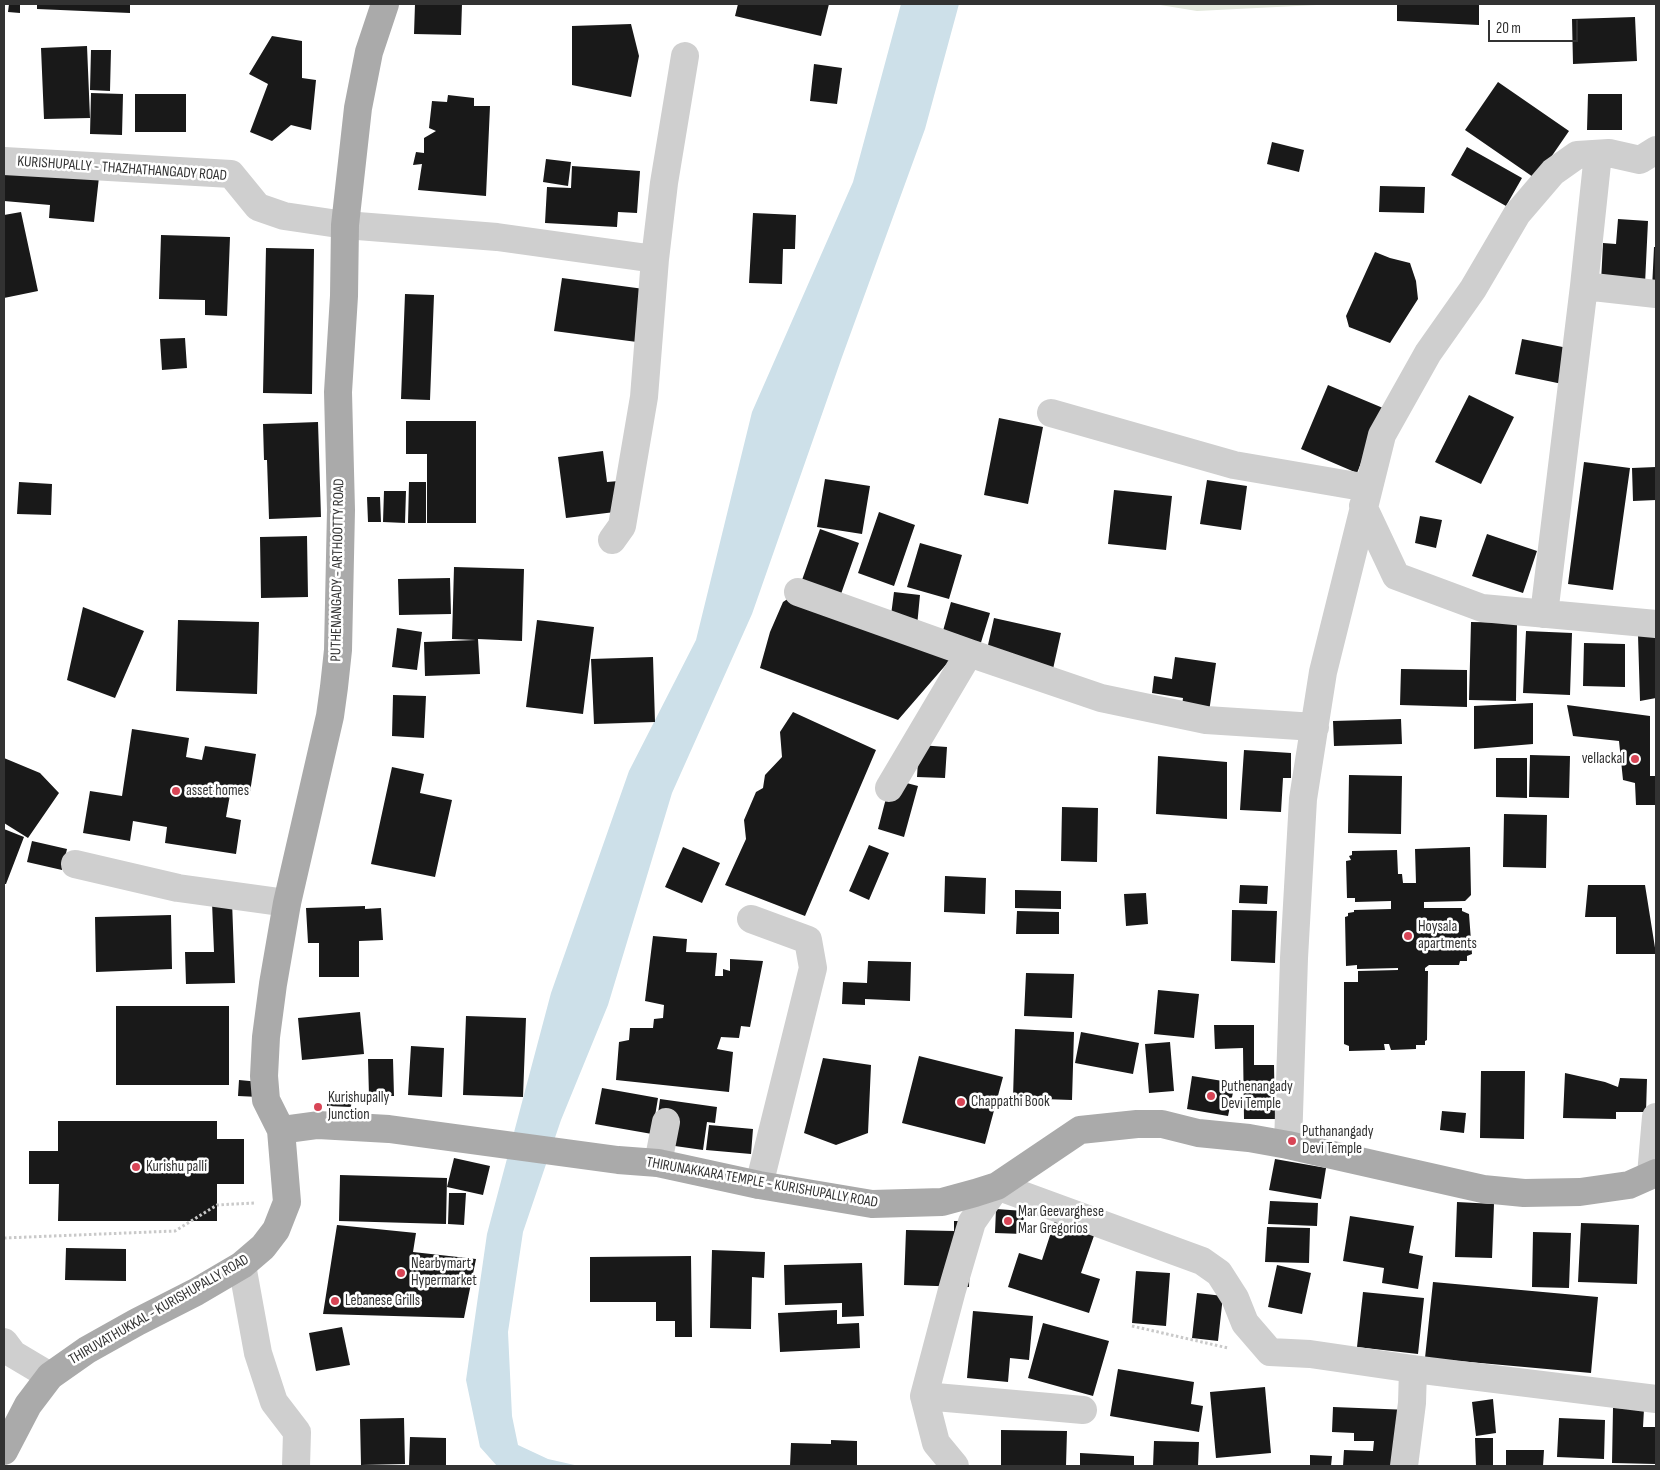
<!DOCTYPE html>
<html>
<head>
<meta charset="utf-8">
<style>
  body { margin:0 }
  #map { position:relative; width:1660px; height:1470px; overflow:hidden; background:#fff; font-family:"Sofia Sans Condensed",sans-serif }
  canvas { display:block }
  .frame { position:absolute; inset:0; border:5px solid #323232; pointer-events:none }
  .scale { position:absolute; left:1488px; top:20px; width:90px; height:22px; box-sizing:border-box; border:2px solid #323232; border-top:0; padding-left:6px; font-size:15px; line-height:18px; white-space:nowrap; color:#323232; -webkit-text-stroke:4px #fff; paint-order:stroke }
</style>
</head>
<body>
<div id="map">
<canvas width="1660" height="1470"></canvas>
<div class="frame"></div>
<div class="scale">20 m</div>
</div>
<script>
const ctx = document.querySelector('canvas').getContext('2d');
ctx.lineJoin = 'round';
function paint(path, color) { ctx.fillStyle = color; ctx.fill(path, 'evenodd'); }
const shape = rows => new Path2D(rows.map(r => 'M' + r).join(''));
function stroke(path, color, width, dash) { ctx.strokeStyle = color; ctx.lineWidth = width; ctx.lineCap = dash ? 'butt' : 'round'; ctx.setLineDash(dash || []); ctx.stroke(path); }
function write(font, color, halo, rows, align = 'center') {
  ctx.font = font + ' "Sofia Sans Condensed",sans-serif'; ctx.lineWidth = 5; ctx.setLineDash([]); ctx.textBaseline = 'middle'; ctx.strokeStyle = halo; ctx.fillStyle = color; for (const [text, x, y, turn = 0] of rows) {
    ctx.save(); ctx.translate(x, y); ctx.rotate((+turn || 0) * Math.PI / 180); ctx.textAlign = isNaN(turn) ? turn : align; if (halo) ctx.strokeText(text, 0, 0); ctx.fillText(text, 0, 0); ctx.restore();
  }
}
paint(shape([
  [1154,4,1337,4,1197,11]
]), '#e3e8dc');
paint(shape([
  [901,4,959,4,925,129,842,357,752,614,672,793,608,1005,561,1120,523,1232,508,1332,512,1416,518,1445,548,1459,579,1466,497,1466,480,1447,466,1380,487,1234,551,993,629,771,696,640,752,412,853,182]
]), '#cde0e9');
paint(shape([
  [9,4,20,4,20,13,8,12],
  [37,4,130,4,130,13,37,9],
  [415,4,462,4,461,35,414,34],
  [738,4,829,4,821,36,735,16],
  [1397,4,1479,4,1479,25,1397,21],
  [1635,17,1637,61,1573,64,1572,19],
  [631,24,639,56,631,97,572,85,572,26],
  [272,36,302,41,302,78,316,80,311,130,291,125,272,141,250,132,268,84,249,74],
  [87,46,90,118,44,119,41,48],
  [91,50,111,50,110,91,90,90],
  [814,64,842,68,837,104,810,101],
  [1498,82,1569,131,1536,179,1465,130],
  [91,93,123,94,122,135,90,134],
  [135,94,186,94,186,132,135,132],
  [1588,94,1622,94,1622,130,1587,130],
  [448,95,474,98,474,106,490,106,486,196,418,190,422,164,413,165,416,152,424,153,424,138,436,131,429,128,432,101,447,102],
  [1272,142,1304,150,1299,172,1267,164],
  [1467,147,1522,178,1506,206,1451,175],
  [546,159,571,162,568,186,543,182],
  [572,166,640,171,637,213,618,212,617,227,545,223,547,187,571,188],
  [4,168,99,177,94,222,49,218,50,205,4,201],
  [1380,186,1425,187,1424,213,1379,212],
  [21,212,38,291,4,298,4,215],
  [753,213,796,215,795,249,783,249,782,284,749,283],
  [1618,219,1648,221,1645,284,1601,282,1603,243,1616,244],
  [161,235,230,237,227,316,205,315,205,300,159,299],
  [1654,247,1656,247,1656,290,1652,289],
  [266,248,314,249,312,394,263,393],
  [1375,252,1390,258,1410,263,1416,281,1418,299,1390,343,1349,327,1346,316],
  [562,278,644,289,637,342,554,331],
  [405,294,434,295,430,400,401,399],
  [185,338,187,368,162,370,160,339],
  [1522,339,1588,352,1581,388,1515,374],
  [1328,385,1383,408,1357,473,1301,449],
  [1469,395,1514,417,1481,484,1435,462],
  [999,418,1043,427,1028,504,984,495],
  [406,421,476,421,476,523,427,523,427,454,406,454],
  [318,422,321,517,269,519,267,460,264,460,263,424],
  [603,451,607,482,619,481,623,511,566,518,558,457],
  [1584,462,1630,468,1613,590,1568,584],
  [1656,467,1656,500,1633,501,1632,468],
  [825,479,870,486,862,534,817,527],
  [1207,480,1247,486,1241,530,1200,524],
  [19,482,52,484,51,515,17,514],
  [409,482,426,482,426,523,408,523],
  [1114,490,1172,496,1166,550,1108,544],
  [384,491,406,491,405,523,383,522],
  [367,497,380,497,381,522,368,522],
  [879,512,915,525,894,586,858,573],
  [1420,516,1442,520,1436,548,1415,543],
  [820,529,859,543,841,594,802,580],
  [1487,534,1537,551,1523,593,1472,576],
  [307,536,308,597,261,598,260,537],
  [920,543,962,555,949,599,907,587],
  [454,567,524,569,522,641,478,639,480,674,425,676,424,642,476,640,452,639],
  [450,578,451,614,399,615,398,579],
  [798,592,950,660,898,720,760,668,770,632,783,602],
  [894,592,920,595,917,626,890,623],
  [951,602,990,613,979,649,941,638],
  [83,607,144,631,115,698,67,680],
  [994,618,1061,633,1053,669,986,654],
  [178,620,259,622,257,694,176,691],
  [537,620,594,627,583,714,526,707],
  [1471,622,1517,623,1516,701,1469,700],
  [397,628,422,632,417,670,392,667],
  [1526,631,1572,633,1570,695,1523,693],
  [1656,633,1656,698,1640,701,1638,635],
  [1584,643,1625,644,1625,687,1583,686],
  [653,657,655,722,594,724,591,659],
  [1175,657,1216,663,1207,726,1180,722,1183,698,1152,693,1154,676,1172,679],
  [1401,669,1467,670,1467,707,1400,705],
  [393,695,426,696,424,738,392,736],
  [1533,703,1533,744,1474,749,1474,706],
  [1567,705,1650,716,1650,776,1656,776,1656,805,1636,805,1635,783,1623,780,1619,741,1573,736],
  [793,712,876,750,805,916,725,885,746,839,744,820,756,792,763,788,765,775,782,757,780,732],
  [1401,719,1402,744,1334,746,1333,721],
  [132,729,189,738,186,757,202,760,205,746,256,754,250,792,231,789,226,817,241,820,236,854,165,843,167,827,133,821,130,841,83,833,90,791,122,796],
  [919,745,947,747,945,778,917,777],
  [1244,750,1291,753,1291,778,1283,778,1281,812,1240,810],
  [1530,755,1570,756,1569,798,1529,797],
  [1158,756,1227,762,1227,819,1156,814],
  [4,758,40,773,59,793,28,838,4,823],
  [1496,758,1527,758,1527,798,1496,797],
  [392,767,424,774,420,793,452,800,435,877,371,864],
  [1349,775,1402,776,1401,834,1348,833],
  [891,779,918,786,904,837,878,829],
  [1062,807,1098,808,1097,862,1061,861],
  [1504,814,1547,815,1546,868,1503,867],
  [4,829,24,837,6,884,4,884],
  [32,841,67,849,62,870,27,862],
  [869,845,889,853,869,900,849,891],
  [683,847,720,863,702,903,665,887],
  [1470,847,1471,895,1465,901,1424,902,1424,908,1462,908,1462,911,1469,914,1472,954,1467,956,1467,961,1460,961,1459,965,1429,965,1425,968,1425,971,1428,971,1427,1040,1425,1041,1425,1045,1416,1045,1416,1049,1391,1050,1389,1044,1384,1044,1385,1050,1349,1051,1349,1046,1344,1044,1344,982,1358,982,1358,971,1398,970,1398,968,1357,969,1357,965,1346,966,1345,917,1348,916,1348,913,1354,912,1354,910,1391,909,1391,901,1355,902,1355,898,1347,898,1346,861,1351,860,1349,856,1352,855,1352,851,1397,850,1398,874,1402,874,1403,883,1416,883,1415,849],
  [945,876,986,878,985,914,944,912],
  [1240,885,1268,886,1267,904,1239,903],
  [1588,885,1645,885,1656,954,1616,954,1616,917,1585,917],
  [1015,890,1061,891,1061,909,1015,908],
  [1146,893,1148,924,1126,926,1124,894],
  [232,901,235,983,186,984,185,952,214,952,212,902],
  [365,906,365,909,381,908,383,940,359,941,359,977,319,977,319,943,308,943,306,908],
  [1232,910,1277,911,1275,963,1231,961],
  [1017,911,1059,912,1059,934,1016,934],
  [171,915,172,969,96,972,95,917],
  [653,936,687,939,686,952,717,953,715,976,723,976,723,969,730,971,730,959,763,961,750,1027,741,1026,739,1038,721,1037,717,1049,733,1052,729,1092,616,1080,619,1042,629,1040,630,1028,653,1028,654,1019,663,1018,664,1005,645,1001],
  [868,961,911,962,910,1001,865,999,865,1005,842,1004,843,982,867,983],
  [1026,973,1074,974,1072,1018,1024,1016],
  [1158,990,1199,994,1194,1038,1154,1034],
  [116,1006,229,1006,229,1085,116,1085],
  [360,1012,364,1054,302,1060,298,1018],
  [466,1016,526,1018,523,1097,463,1095],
  [1214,1025,1254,1025,1254,1065,1274,1065,1275,1119,1244,1119,1243,1048,1215,1049],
  [1015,1029,1074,1032,1072,1100,1013,1098],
  [1081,1032,1139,1043,1133,1074,1075,1063],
  [1170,1042,1174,1091,1149,1093,1145,1044],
  [411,1046,444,1048,442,1097,408,1095],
  [919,1056,1003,1077,985,1144,902,1123],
  [823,1058,871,1065,868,1133,836,1145,804,1133],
  [368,1059,393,1059,394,1096,369,1096],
  [1481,1071,1525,1071,1524,1139,1480,1138],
  [1565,1073,1605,1082,1618,1087,1620,1078,1647,1079,1646,1112,1616,1112,1616,1119,1563,1118],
  [1192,1076,1235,1083,1228,1116,1187,1109],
  [239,1080,260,1082,259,1097,238,1096],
  [602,1088,658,1098,652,1134,595,1124],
  [327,1093,352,1094,351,1107,327,1106],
  [660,1099,717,1107,715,1123,707,1122,703,1150,654,1143],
  [1442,1111,1466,1113,1464,1133,1440,1130],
  [58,1121,217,1121,217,1139,244,1139,244,1184,217,1184,217,1221,58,1221,59,1184,29,1184,29,1151,58,1151],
  [709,1125,753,1129,751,1154,706,1150],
  [454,1158,490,1166,483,1195,447,1187],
  [1275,1159,1326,1168,1321,1199,1269,1190],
  [340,1175,447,1178,446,1224,339,1221],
  [449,1193,466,1193,464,1225,448,1224],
  [1270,1201,1318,1203,1317,1226,1268,1224],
  [1457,1202,1494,1204,1492,1258,1455,1257],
  [996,1209,1024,1211,1023,1234,995,1233],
  [1350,1216,1414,1226,1409,1253,1423,1256,1418,1289,1382,1283,1384,1268,1343,1261],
  [1056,1217,1096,1230,1081,1273,1100,1279,1089,1313,1008,1287,1019,1253,1042,1260],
  [954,1221,971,1221,969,1287,904,1285,906,1230,954,1231],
  [1581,1223,1639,1225,1637,1284,1578,1282],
  [337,1225,416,1233,413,1252,476,1259,464,1318,323,1314],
  [1267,1227,1310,1228,1309,1263,1265,1262],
  [1533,1232,1571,1233,1569,1288,1532,1287],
  [66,1248,126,1249,126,1281,65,1280],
  [712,1250,765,1252,764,1278,752,1277,751,1329,710,1328],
  [691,1256,692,1337,675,1337,675,1321,656,1321,656,1302,590,1302,590,1257],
  [862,1263,864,1316,842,1317,842,1303,785,1305,784,1265],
  [1277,1265,1311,1273,1302,1314,1268,1307],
  [1136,1271,1170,1273,1166,1326,1132,1323],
  [1433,1282,1598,1297,1591,1373,1425,1358],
  [1363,1292,1424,1298,1418,1354,1357,1347],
  [1197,1293,1223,1296,1218,1341,1192,1338],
  [837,1310,837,1324,859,1323,860,1348,780,1352,778,1313],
  [973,1311,1033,1316,1029,1360,1010,1358,1008,1382,967,1378],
  [1043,1323,1109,1341,1093,1396,1028,1378],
  [342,1327,350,1365,316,1371,309,1333],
  [1118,1369,1194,1382,1191,1404,1203,1406,1199,1432,1110,1416],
  [1265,1387,1271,1453,1216,1458,1210,1392],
  [1493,1399,1496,1433,1476,1436,1472,1402],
  [1333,1407,1410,1410,1407,1466,1343,1466,1344,1450,1373,1451,1374,1441,1354,1441,1354,1433,1332,1432],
  [1613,1408,1644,1409,1643,1427,1656,1427,1656,1464,1612,1463],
  [404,1418,405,1464,361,1465,360,1419],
  [1559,1418,1605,1420,1604,1459,1557,1457],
  [1001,1430,1067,1431,1066,1466,1001,1466],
  [410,1437,446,1438,446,1466,409,1466],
  [1475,1438,1493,1438,1493,1466,1476,1466],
  [831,1440,857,1441,857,1466,790,1466,791,1443,831,1444],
  [1154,1441,1199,1442,1198,1466,1153,1466],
  [1506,1450,1544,1450,1543,1466,1506,1466],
  [1080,1453,1134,1456,1134,1466,1080,1466],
  [1310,1455,1332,1456,1331,1466,1310,1466]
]), '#191919');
stroke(shape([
  [4,1238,175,1231,217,1205,254,1203],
  [1132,1326,1228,1348]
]), '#c9c9c9', 3, [2.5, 2.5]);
stroke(shape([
  [4,161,231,174,258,207,284,216,345,225,497,237,655,259],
  [1584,286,1656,294],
  [1051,413,1234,465,1368,488],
  [1363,506,1396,576,1482,608,1656,624],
  [612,540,622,526,644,397,655,259,664,183,685,56],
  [798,592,969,653,1101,698,1206,720,1315,727],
  [1544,614,1584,286,1598,154],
  [889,788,969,653],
  [75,864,178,888,287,903],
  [751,919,808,940,813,968,759,1185],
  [1288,1145,1294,958,1303,799,1323,672,1382,435,1428,353,1473,289,1517,214,1553,172,1577,155,1609,153,1640,160,1656,150],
  [658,1163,666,1122],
  [1651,1175,1656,1117],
  [242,1265,258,1353,274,1402,297,1432,296,1466],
  [4,1342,13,1354,50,1376],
  [924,1396,1083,1410],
  [955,1466,936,1443,924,1396,952,1290,972,1222,997,1186,1202,1261,1219,1273,1235,1298,1245,1323,1270,1352,1310,1354,1413,1369,1656,1399],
  [1404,1466,1412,1403,1413,1369]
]), '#cfcfcf', 28);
stroke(shape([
  [281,1130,318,1125,389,1129,618,1160,658,1163,759,1185,872,1204,942,1202,975,1193,997,1186,1080,1130,1137,1124,1162,1124,1198,1133,1249,1138,1288,1145,1483,1189,1524,1193,1580,1192,1629,1185,1656,1173],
  [4,1451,28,1405,50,1376,87,1350,137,1322,196,1292,242,1265,263,1247,276,1230,287,1202,281,1130,266,1100,264,1076,266,1037,273,984,287,903,330,716,334,687,338,650,341,510,338,392,344,296,345,225,358,108,369,52,385,4]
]), '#aaa', 28);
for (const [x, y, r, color] of [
  [1635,759,5,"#d84556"],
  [176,791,5,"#d84556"],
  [1408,936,5,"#d84556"],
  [1211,1096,5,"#d84556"],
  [961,1102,5,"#d84556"],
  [318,1107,5,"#d84556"],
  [1292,1141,5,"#d84556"],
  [136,1167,5,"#d84556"],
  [1008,1221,5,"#d84556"],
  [401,1273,5,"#d84556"],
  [335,1301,5,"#d84556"]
]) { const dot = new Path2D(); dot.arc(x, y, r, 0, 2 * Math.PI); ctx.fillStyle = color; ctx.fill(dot); stroke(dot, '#fff', 2); }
write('15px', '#323232', '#fff', [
  ["KURISHUPALLY - THAZHATHANGADY ROAD",122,169,4],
  ["PUTHENANGADY - ARTHOOTTY ROAD",338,570,-89],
  ["THIRUNAKKARA TEMPLE - KURISHUPALLY ROAD",762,1183,10],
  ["THIRUVATHUKKAL - KURISHUPALLY ROAD",159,1310,-30]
]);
write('15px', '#323232', '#fff', [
  ["vellackal",1625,759,"right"],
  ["asset homes",186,791],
  ["Hoysala",1418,927],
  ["apartments",1418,944],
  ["Puthenangady",1221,1087],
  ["Devi Temple",1221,1104],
  ["Kurishupally",328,1098],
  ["Junction",328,1115],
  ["Chappathi Book",971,1102],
  ["Puthanangady",1302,1132],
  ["Devi Temple",1302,1149],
  ["Kurishu palli",146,1167],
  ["Mar Geevarghese",1018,1212],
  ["Mar Gregorios",1018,1229],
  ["Nearbymart",411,1264],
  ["Hypermarket",411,1281],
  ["Lebanese Grills",345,1301]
], 'left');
</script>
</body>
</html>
